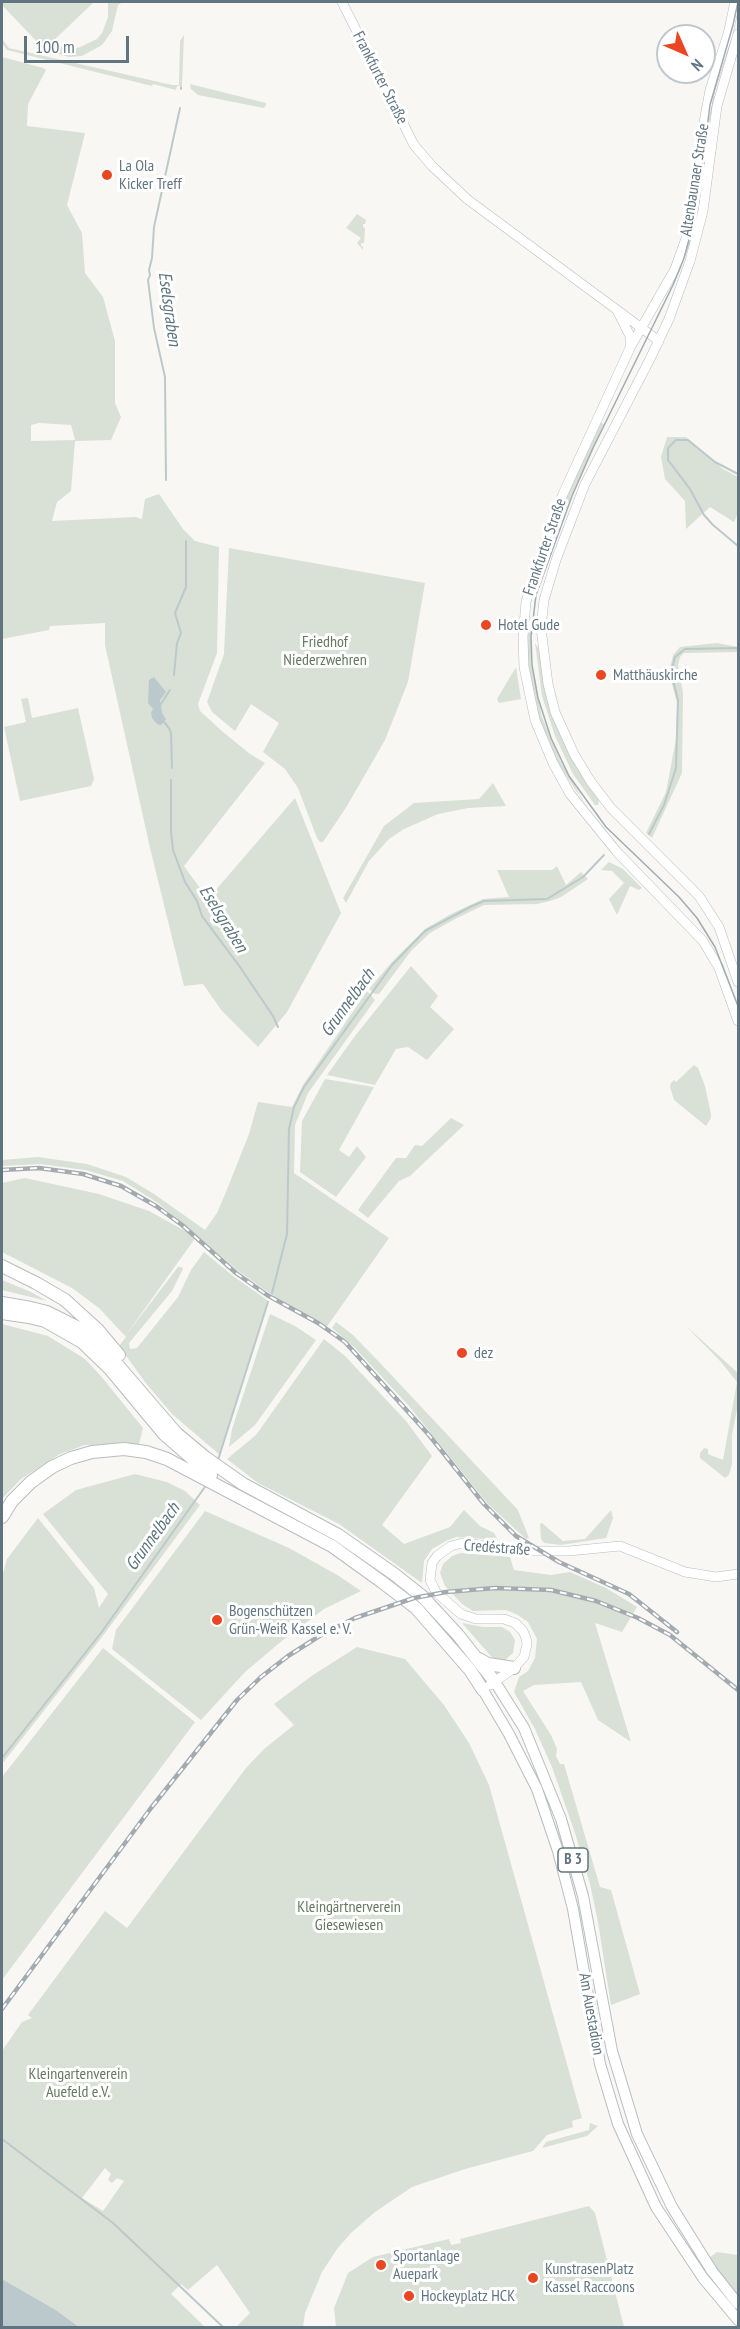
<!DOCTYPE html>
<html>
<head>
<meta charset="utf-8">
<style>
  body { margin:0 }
  #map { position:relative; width:740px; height:2329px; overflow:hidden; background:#f8f7f4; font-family:"PT Sans Narrow",sans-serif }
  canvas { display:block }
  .frame { position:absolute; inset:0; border:3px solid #617581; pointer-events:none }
  .north { position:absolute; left:656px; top:24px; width:60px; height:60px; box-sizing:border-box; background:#fff; border:2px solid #c0c8cd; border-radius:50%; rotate:135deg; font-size:16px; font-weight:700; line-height:24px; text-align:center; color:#617581 }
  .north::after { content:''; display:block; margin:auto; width:21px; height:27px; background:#ea4622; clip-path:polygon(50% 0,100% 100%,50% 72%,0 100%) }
  .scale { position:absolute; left:24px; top:36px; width:105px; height:27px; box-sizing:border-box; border:3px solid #617581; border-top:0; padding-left:8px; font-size:18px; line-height:21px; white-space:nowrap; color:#617581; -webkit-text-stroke:4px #fff; paint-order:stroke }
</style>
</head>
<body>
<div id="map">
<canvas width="740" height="2329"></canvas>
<div class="frame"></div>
<div class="north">N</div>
<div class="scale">100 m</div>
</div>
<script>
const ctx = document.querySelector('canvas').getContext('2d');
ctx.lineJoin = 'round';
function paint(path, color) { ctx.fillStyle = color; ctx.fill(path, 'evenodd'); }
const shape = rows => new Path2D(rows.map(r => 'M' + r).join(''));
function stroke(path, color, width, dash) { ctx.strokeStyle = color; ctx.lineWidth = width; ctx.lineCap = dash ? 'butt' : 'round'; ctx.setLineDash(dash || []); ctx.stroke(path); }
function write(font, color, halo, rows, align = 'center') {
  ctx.font = font + ' "PT Sans Narrow",sans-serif'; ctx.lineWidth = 6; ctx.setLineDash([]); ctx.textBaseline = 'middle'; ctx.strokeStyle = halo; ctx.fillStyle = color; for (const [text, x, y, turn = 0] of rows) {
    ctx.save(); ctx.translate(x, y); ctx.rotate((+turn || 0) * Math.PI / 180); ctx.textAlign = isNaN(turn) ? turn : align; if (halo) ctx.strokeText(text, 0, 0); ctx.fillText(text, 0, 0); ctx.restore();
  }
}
paint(shape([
  [2,2,94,2,51,43,69,49,78,48,97,39,102,33,108,17,108,2,123,2,118,5,112,31,102,45,82,56,69,57,48,51,40,45,2,5],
  [2,33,3,40,9,48,172,85,179,85,180,41,184,35,182,86,177,86,176,90,153,84,152,86,7,50,2,43],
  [2,57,43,68,46,70,28,104,27,126,85,133,67,205,82,233,85,273,103,297,115,341,115,403,121,417,111,440,75,441,71,491,57,502,52,521,136,517,142,519,145,499,159,494,183,529,195,541,219,547,217,653,198,704,200,711,223,732,250,754,265,763,184,866,208,899,295,798,341,913,287,1012,258,1047,222,1011,203,984,184,986,150,848,105,645,105,623,50,626,49,630,2,639],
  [39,423,71,425,75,440,31,441,31,425],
  [190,84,266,103,266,105,264,108,198,95,191,89],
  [357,214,366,220,365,224,363,224,363,227,365,228,364,243,361,243,361,246,363,247,363,250,357,243,361,238,346,228],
  [599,422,604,424,571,496,542,574,542,565,567,495],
  [667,437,686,437,723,469,738,477,738,513,734,522,710,507,686,529,685,501,665,479,661,457],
  [229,548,425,583,408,682,385,740,347,806,323,842,320,842,317,838,298,788,285,769,263,752,279,723,251,704,235,731,212,712,207,702,224,654],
  [529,615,531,618,531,665,542,717,560,760,587,807,557,762,539,718,528,665,526,637],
  [535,643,539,649,544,686,552,714,569,754,599,800,598,805,595,805,573,774,555,736,542,696],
  [717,643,738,647,738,652,684,653,680,657,678,665,683,693,682,773,652,838,646,833,666,792,676,739,677,703,669,673,673,655,680,647],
  [516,667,521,699,499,703,497,699],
  [28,698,32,718,78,708,94,779,91,786,20,801,4,727,26,722,21,699],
  [493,783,506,806,468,808,438,814,404,829,389,839,369,861,346,903,343,898,384,826,414,803,479,799],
  [609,862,623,869,642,888,639,890,630,886,617,915,609,899,624,883,612,871,601,870],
  [557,866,566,885,581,872,588,879,561,897,550,901,537,904,484,905,457,918,430,933,411,951,379,994,375,994,369,989,391,963,425,929,451,914,483,899,509,897,497,870,552,870],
  [411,966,438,996,430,1007,454,1029,427,1060,408,1047,396,1049,375,1085,327,1075,355,1036],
  [367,991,375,1000,308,1093,295,1125,294,1173,389,1238,326,1328,269,1293,237,1270,158,1203,123,1181,85,1170,40,1164,2,1166,2,1160,38,1157,87,1164,126,1177,154,1194,205,1230,217,1213,226,1192,249,1134,258,1102,292,1107,303,1085],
  [694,1065,698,1068,705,1086,711,1114,711,1118,706,1126,674,1100,670,1087,671,1083,674,1080,676,1082],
  [325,1079,374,1087,339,1150,349,1157,357,1146,366,1157,336,1197,300,1172,302,1121],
  [451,1118,464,1125,410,1176,399,1181,368,1218,358,1210,396,1158,406,1158,415,1145,422,1146],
  [25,1178,99,1194,149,1211,196,1237,126,1335,178,1267,181,1267,183,1269,172,1291,129,1343,130,1349,137,1348,178,1297,191,1270,204,1252,233,1276,267,1300,268,1302,220,1455,172,1414,145,1382,119,1346,126,1337,99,1308,72,1288,2,1252,2,1183],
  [2,1280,31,1292,47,1301,2,1290],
  [270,1314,295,1326,316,1340,255,1425,229,1447,232,1429],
  [336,1322,353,1335,381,1364,518,1510,529,1538,526,1539,487,1503,409,1406,354,1347,332,1328],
  [2,1324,48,1336,85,1359,100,1375,143,1428,139,1444,85,1445,60,1454,21,1479,2,1499],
  [686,1326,738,1373,738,1404,732,1435,732,1464,729,1475,725,1478,700,1458,700,1453,704,1448,708,1449,708,1454,723,1460,737,1382,721,1362],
  [324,1339,345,1356,406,1421,432,1456,382,1525,404,1544,450,1527,464,1510,480,1526,494,1533,498,1540,456,1537,446,1541,432,1549,424,1561,422,1583,339,1524,258,1483,227,1459,256,1435],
  [135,1474,167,1482,185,1491,200,1505,102,1637,2,1764,2,1577,7,1559,38,1518,94,1588,99,1608,108,1594,43,1514,76,1490],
  [611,1510,613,1518,606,1538,561,1545,544,1543,541,1539,540,1524,542,1523,563,1541,585,1539],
  [205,1511,289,1548,339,1576,361,1591,324,1609,283,1640,245,1672,201,1720,112,1649,116,1630],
  [461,1553,510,1557,514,1570,551,1575,570,1572,606,1588,637,1607,622,1632,595,1623,631,1742,598,1720,581,1682,534,1685,523,1691,551,1735,557,1749,556,1756,560,1764,564,1764,600,1887,611,1890,640,1994,611,2005,598,1922,590,1884,575,1833,552,1767,535,1729,514,1692,519,1677,528,1671,535,1658,537,1639,528,1622,518,1615,506,1610,473,1611,462,1604,445,1586,440,1573,443,1564,452,1556],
  [462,1623,483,1627,502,1627,510,1632,515,1640,513,1653,505,1660,496,1662],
  [357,1647,405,1659,444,1705,469,1743,489,1785,582,2118,572,2121,573,2127,547,2135,533,2151,465,2169,412,2187,375,2212,351,2233,337,2249,322,2272,305,2313,303,2327,236,2327,250,2313,217,2265,188,2290,181,2284,171,2294,205,2327,79,2327,56,2310,2,2279,2,2051,22,2022,32,2018,28,2015,105,1911,127,1928,246,1768,264,1749,294,1725,274,1704,313,1675],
  [105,2168,111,2174,108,2180,112,2183,117,2178,124,2181,103,2211,82,2198],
  [103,1648,195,1722,2,1980,2,1777],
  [590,2123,598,2126,587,2136,542,2148,546,2142,589,2130],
  [589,2206,595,2213,624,2327,336,2327,334,2308,348,2273,373,2257,449,2239,451,2245,461,2243,460,2239],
  [717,2252,738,2255,738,2296,709,2258]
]), '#d9e0d5');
paint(shape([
  [154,677,166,692,160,700,162,713,166,719,161,725,157,724,152,718,151,713,153,709,148,703,149,680],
  [2,2279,56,2310,79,2327,2,2327]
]), '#bcc9cc');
stroke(shape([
  [181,89,181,87],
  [738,474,715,462,688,440,676,440,668,448,668,460,690,489,704,515,713,525,738,546],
  [166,480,165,377,154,328,148,280,150,275,149,270,152,258,154,227,180,108],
  [174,675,177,643,181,633,175,613,186,587,186,541],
  [159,707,170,690],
  [164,722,169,728,171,733,172,768],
  [171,780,171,833,173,850,185,882,197,901,202,916,240,967,273,1016,278,1027],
  [649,834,664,805,676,768,678,700,671,672,675,657,685,649,738,648],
  [272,1293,287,1234,289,1129,294,1107,304,1087,392,965,425,931,470,907,484,901,547,899,583,877,604,855],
  [218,1460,268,1302],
  [2,1758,101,1633,207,1484],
  [2,2139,113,2223,224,2328]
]), '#bcc9cc', 2);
const secondary = shape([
  [342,2,414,145,432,166,467,199,659,341],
  [738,34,717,106,703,211,690,261,669,319,650,359,585,484,556,560,544,600,541,628,548,684,555,712,574,754,591,782,611,808,699,896,719,927,738,982],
  [617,310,630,336,630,348,563,494,537,566,526,602,523,637,524,667,535,720,553,763,570,794,617,852,703,941,719,968,738,1021],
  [631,346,675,269,689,230,696,192,704,122,710,90,728,34,735,2],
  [490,1685,514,1668,524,1657,527,1644,526,1638,523,1631,515,1623,504,1619,476,1619,461,1614,436,1592,430,1580,432,1563,437,1556,451,1546,462,1543,532,1551,569,1551,620,1546,685,1572,716,1577,738,1574]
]);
const primary = shape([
  [495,1682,524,1728,561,1819,583,1896,612,2051,637,2134,672,2207,712,2271,738,2304],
  [483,1690,509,1734,537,1789,558,1851,573,1909,600,2064,618,2124,656,2207,703,2278,738,2320]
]);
const highway = shape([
  [2,1266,36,1283,65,1300,98,1330,119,1355],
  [2,1303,31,1308,47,1312,75,1326,88,1335,109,1355,176,1433,206,1458,243,1484,338,1535,394,1574,423,1597,458,1635,495,1682],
  [2,1313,29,1317,45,1321,82,1342,110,1369,164,1434,211,1475],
  [2,1517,12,1501,31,1482,52,1467,71,1458,92,1452,124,1449,146,1452,167,1459,332,1546,382,1582,416,1608,470,1670,483,1690],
  [479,1659,488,1664,514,1668]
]);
stroke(secondary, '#b7bdc1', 10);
stroke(primary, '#b8bdc0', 12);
stroke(highway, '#b9bdc0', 14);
stroke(secondary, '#fff', 9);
stroke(primary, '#fff', 10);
stroke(highway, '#fff', 12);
stroke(shape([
  [738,2,733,25,710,105,696,214,684,258,673,285,593,448,572,496,536,595,531,637,532,665,538,698,551,738,569,776,606,827,679,897,697,918,715,947,738,1006]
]), '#a3abb0', 1.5);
const rail = shape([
  [2,1170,39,1168,83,1174,121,1186,156,1206,182,1225,236,1273,267,1295,318,1323,345,1342,429,1435,484,1504,516,1536,559,1562,629,1594,677,1632],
  [2,2009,151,1808,237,1700,261,1677,288,1656,321,1635,355,1618,414,1598,446,1592,495,1588,551,1590,596,1601,638,1618,670,1635,738,1690]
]);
stroke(rail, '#a3abb0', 4.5);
stroke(rail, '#fff', 2, [7]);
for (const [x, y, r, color] of [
  [107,175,6,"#ea4622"],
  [486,625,6,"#ea4622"],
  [601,675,6,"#ea4622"],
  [462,1353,6,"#ea4622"],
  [217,1620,6,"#ea4622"],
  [381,2265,6,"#ea4622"],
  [533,2278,6,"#ea4622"],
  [409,2296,6,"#ea4622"]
]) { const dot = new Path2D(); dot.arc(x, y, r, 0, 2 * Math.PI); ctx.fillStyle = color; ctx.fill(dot); stroke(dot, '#fff', 2); }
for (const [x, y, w] of [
  [573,1860,30]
]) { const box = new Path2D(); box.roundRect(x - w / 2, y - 12, w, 24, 4.5); ctx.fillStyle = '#fff'; ctx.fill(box); stroke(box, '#617581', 1.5); }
write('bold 15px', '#617581', null, [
  ["B 3",573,1860]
]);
write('16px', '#617581', '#fff', [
  ["Frankfurter Straße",380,78,63],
  ["Altenbaunaer Straße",695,180,-81],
  ["Frankfurter Straße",545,547,-71],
  ["Credéstraße",497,1548,4],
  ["Am Auestadion",591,2014,80]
]);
write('16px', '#617581', '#fff', [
  ["La Ola",119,166],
  ["Kicker Treff",119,184],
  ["Hotel Gude",498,625],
  ["Matthäuskirche",613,675],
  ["dez",474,1353],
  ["Bogenschützen",229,1611],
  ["Grün-Weiß Kassel e. V.",229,1629],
  ["Sportanlage",393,2256],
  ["Auepark",393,2274],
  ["KunstrasenPlatz",545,2269],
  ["Kassel Raccoons",545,2287],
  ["Hockeyplatz HCK",421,2296]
], 'left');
write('16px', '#667960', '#fff', [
  ["Friedhof",325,642],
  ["Niederzwehren",325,660],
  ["Kleingärtnerverein",349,1907],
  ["Giesewiesen",349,1925],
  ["Kleingartenverein",78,2074],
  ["Auefeld e.V.",78,2092]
]);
write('italic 18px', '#5c757c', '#fff', [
  ["Eselsgraben",169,309,82],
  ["Eselsgraben",223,919,58],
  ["Grunnelbach",348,1003,-54],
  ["Grunnelbach",153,1537,-54]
]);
</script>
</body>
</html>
